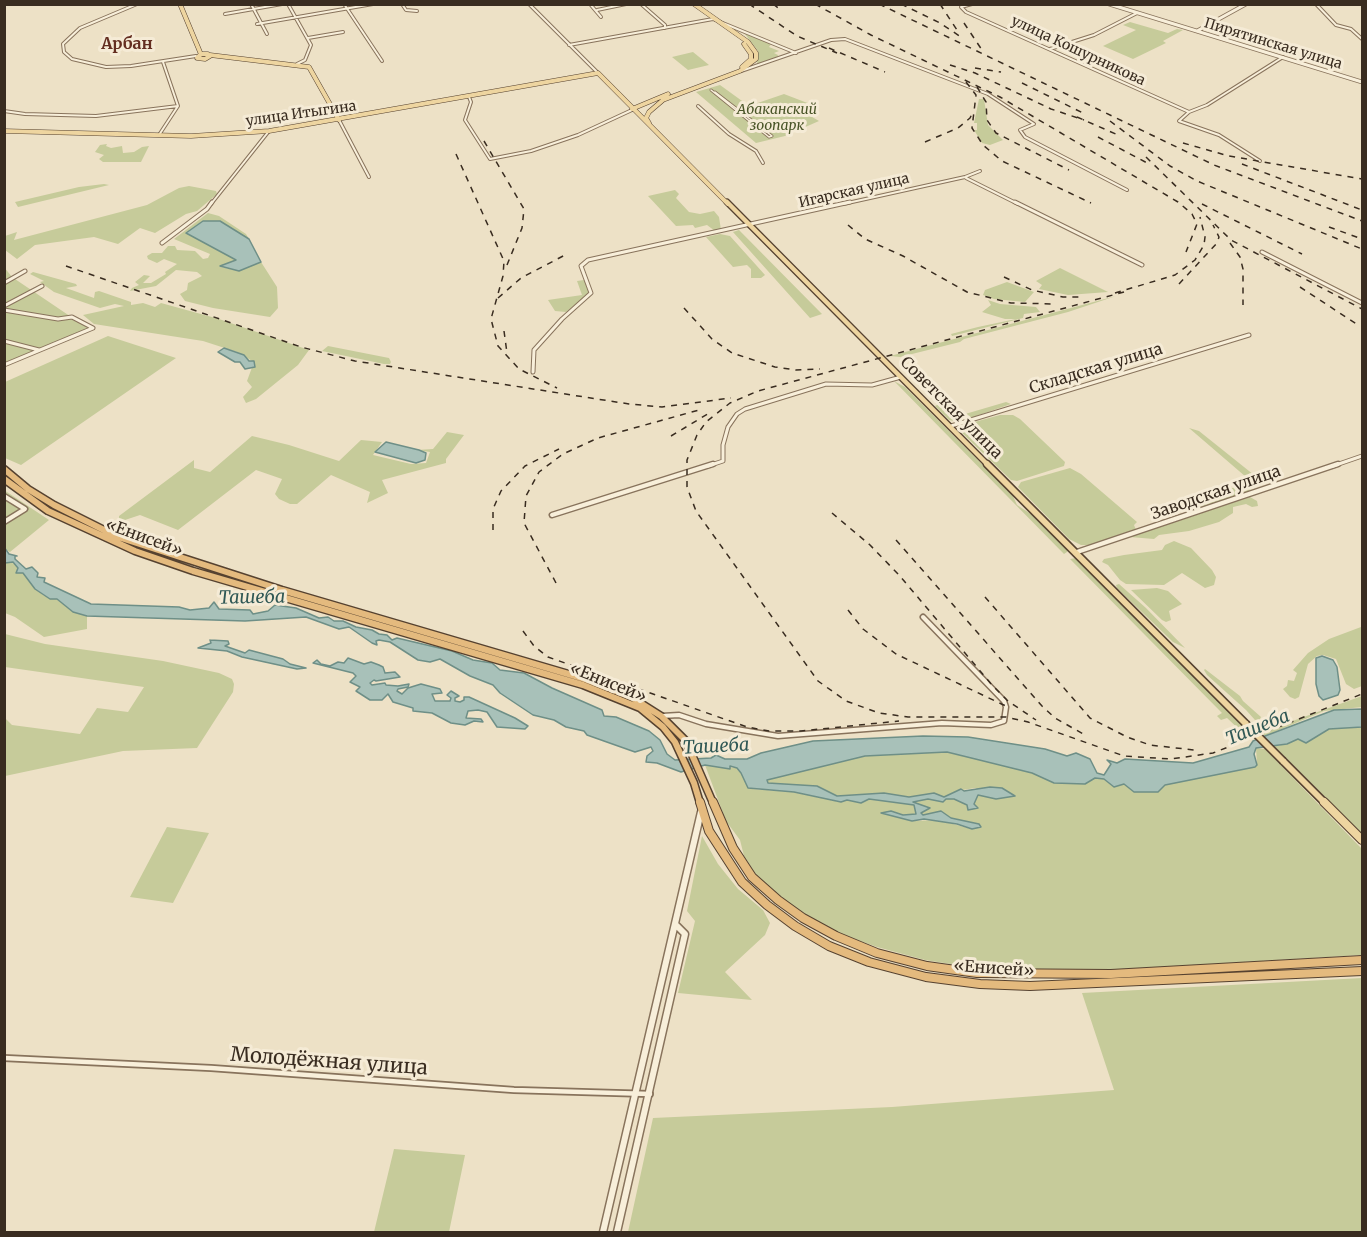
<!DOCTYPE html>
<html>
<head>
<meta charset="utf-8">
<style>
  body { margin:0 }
  #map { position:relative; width:1367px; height:1237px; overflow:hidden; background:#ede1c6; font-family:Merriweather,serif }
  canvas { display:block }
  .frame { position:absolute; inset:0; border:6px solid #392c20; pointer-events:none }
</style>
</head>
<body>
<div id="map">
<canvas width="1367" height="1237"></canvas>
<div class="frame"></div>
</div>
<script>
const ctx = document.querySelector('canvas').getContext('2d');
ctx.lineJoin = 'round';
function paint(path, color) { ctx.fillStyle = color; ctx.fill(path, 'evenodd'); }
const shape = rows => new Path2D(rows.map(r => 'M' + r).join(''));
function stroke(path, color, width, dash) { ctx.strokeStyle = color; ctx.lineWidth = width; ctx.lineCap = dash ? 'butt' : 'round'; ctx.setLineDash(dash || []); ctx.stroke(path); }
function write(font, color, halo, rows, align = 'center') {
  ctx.font = font + ' Merriweather,serif'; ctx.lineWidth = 6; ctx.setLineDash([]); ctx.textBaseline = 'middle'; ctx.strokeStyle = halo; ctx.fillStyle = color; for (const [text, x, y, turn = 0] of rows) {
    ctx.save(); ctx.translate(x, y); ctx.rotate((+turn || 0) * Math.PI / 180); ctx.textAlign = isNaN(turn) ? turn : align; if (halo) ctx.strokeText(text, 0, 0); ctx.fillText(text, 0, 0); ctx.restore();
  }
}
paint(shape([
  [1130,22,1168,33,1177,29,1183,30,1163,41,1166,43,1133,59,1103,46,1136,30,1123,25],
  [732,27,772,43,769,47,779,51,774,53,778,55,777,59,757,65,758,51,745,34],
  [693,52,709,65,688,70,672,57],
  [720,85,749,106,784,94,810,104,800,110,819,121,785,136,756,143,696,92],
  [979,99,984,99,988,125,1003,140,990,145,982,143,974,130,977,130,977,123,974,123],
  [107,144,106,146,111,148,122,146,123,153,134,152,142,147,149,146,141,162,103,162,99,159,104,155,95,152,100,145],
  [104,184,109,185,18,207,15,202,79,187],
  [189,186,216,191,217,194,197,211,186,214,155,233,140,228,118,244,94,237,35,245,17,259,5,250,5,236,17,232,14,240,147,205,179,188],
  [675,190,679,194,676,198,689,212,700,214,714,211,719,217,721,230,715,231,707,225,695,228,693,225,676,226,648,196],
  [208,213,219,216,246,234,249,239,219,221,203,221,187,233,237,260,221,267,239,271,261,262,277,287,278,308,270,317,213,308,185,301,180,294,187,290,188,283,202,276,197,272,176,270,156,286,130,291,132,288,139,285,135,282,144,275,150,276,143,283,151,283,166,274,165,272,177,264,164,259,157,263,148,259,147,256,152,253,162,253,168,246,175,246,177,250,195,251,203,259,208,258,210,254,174,239],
  [739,230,822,314,810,318,733,232],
  [720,234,730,236,765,275,761,278,751,278,751,269,747,265,733,267,706,237],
  [4,267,12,277,89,329,5,364],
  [1060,268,1108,292,1068,295,1039,289,1042,285,1036,281],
  [33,272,76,284,77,286,66,288,94,298,95,292,99,291,131,302,131,305,143,303,155,307,161,303,219,319,309,350,298,365,256,399,246,403,243,397,252,387,247,381,254,362,237,352,203,341,94,324,83,315,124,306,115,304,100,308,54,292,40,282,44,281,30,274],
  [584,280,590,293,566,312,555,311,548,300,582,295,577,281],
  [1007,282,1034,292,1025,302,994,299,983,295,985,290],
  [1116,296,1068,312,964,339,960,342,900,357,890,356],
  [988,300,1000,304,1036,307,1040,312,1024,314,1023,318,952,336,951,334,978,327,1016,319,1005,319,982,312,991,305],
  [108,336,176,358,21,465,5,458,5,382],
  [328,346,389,358,391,362,390,364,384,364,322,351],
  [894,381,905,387,1012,494,1017,505,1034,516,1068,550,1067,552,1064,554],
  [1006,402,1011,404,959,422,949,420,935,406,941,403,955,417],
  [1000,415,1013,415,1020,419,1065,462,1064,466,1017,481,1011,480,958,429,960,426],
  [1189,428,1199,431,1264,483,1261,485,1246,477],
  [447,432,464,435,446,459,446,463,382,480,388,493,367,503,370,492,331,475,297,504,290,504,279,499,275,494,282,479,256,470,178,530,140,515,119,522,119,516,194,460,194,468,210,472,252,436,289,445,339,461,361,440,382,442,373,455,411,464,426,463,430,452,417,450,433,449],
  [1070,468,1081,474,1137,522,1134,525,1136,530,1092,545,1081,545,1069,539,1018,487,1021,482],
  [1246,486,1251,489,1246,493,1204,506,1198,507,1194,504,1221,496,1234,487],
  [4,490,49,520,10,552,5,549],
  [1250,497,1257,501,1258,506,1252,507,1246,504,1233,507,1233,513,1219,522,1189,531,1159,535,1154,539,1130,537],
  [1174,541,1191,548,1212,570,1216,577,1214,585,1205,588,1182,573,1164,585,1126,584,1120,580,1108,565,1102,562,1104,559,1124,555,1162,550,1165,545],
  [1076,558,1243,726,1243,733,1227,718,1221,720,1217,716,1222,713,1070,559],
  [9,562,15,564,43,595,57,599,73,612,87,616,87,629,44,637,15,617,5,613,4,563],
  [1119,584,1146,608,1185,648,1173,642,1117,588,1116,585],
  [1157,588,1168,591,1182,604,1169,611,1171,620,1166,622,1162,620,1131,590],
  [1361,627,1362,686,1354,689,1346,684,1336,659,1323,655,1317,656,1308,664,1299,697,1295,699,1290,697,1283,689,1287,686,1288,680,1294,681,1297,673,1293,670,1308,653,1329,639],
  [5,634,45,644,163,661,219,673,232,679,234,684,233,692,197,748,123,751,5,776,5,718,12,725,80,734,97,708,128,712,144,687,5,667],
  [1205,669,1240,696,1243,701,1261,717,1260,719,1255,720,1246,710,1207,675,1204,670],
  [1362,696,1362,707,1324,711,1265,736,1262,732],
  [1362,727,1362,834,1274,746,1287,744,1298,739,1306,742,1329,729],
  [1256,748,1265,749,1362,849,1362,955,1109,970,1023,971,976,968,925,960,877,947,838,933,807,915,782,898,757,876,744,856,740,840,726,821,705,765,737,768,753,789,794,792,840,802,847,800,861,803,869,799,914,805,916,814,903,815,891,811,912,821,938,820,972,829,979,824,951,818,941,811,923,815,920,813,929,808,912,803,928,799,942,802,946,799,954,799,967,805,968,810,977,807,974,804,978,795,996,799,975,788,956,791,944,797,934,793,909,797,884,793,837,796,817,787,768,783,767,780,865,756,947,752,1032,773,1054,783,1095,778,1104,779,1114,787,1124,784,1165,785,1257,764],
  [167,827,209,833,173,903,130,897],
  [702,836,718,864,738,889,763,910,770,923,765,935,725,972,752,1000,678,993,695,921,687,911],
  [1362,978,1362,1232,628,1232,653,1118,892,1107,1114,1090,1082,993],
  [394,1149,465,1155,449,1232,374,1232]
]), '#c6cb9a');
const water = shape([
  [203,221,220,221,249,239,261,262,239,271,220,266,236,260,186,233,203,221],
  [224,348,244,355,249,361,254,361,255,367,245,369,240,362,235,362,218,352,224,348],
  [386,442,419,450,426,453,425,460,416,463,375,452,386,442],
  [4,547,9,554,17,556,15,556,15,559,26,569,32,567,38,573,37,577,45,578,44,582,91,604,179,607,190,610,209,608,214,602,219,609,250,610,253,614,268,611,275,605,296,608,319,618,328,617,334,621,343,621,356,627,372,630,379,634,387,635,392,640,397,638,452,651,473,660,492,663,500,670,524,673,552,688,602,710,604,716,616,717,649,731,660,740,667,754,675,760,711,758,716,755,725,759,747,759,761,753,813,741,923,736,968,737,1045,749,1067,756,1076,753,1090,759,1097,773,1104,775,1111,764,1107,760,1117,763,1125,759,1193,763,1249,747,1253,741,1265,736,1334,710,1362,709,1362,727,1329,729,1306,743,1298,739,1287,744,1256,748,1254,754,1257,765,1255,767,1165,785,1158,792,1134,792,1124,784,1114,787,1104,779,1095,778,1085,784,1054,783,1032,773,947,752,865,756,767,780,768,783,817,786,837,796,884,793,909,797,934,793,944,797,961,789,964,791,990,787,1002,788,1015,796,996,799,978,795,974,804,978,808,968,810,967,805,954,799,946,799,943,802,928,799,913,802,930,808,921,813,923,815,941,811,951,818,979,824,981,827,972,829,957,824,924,819,912,821,881,813,891,811,903,815,916,814,914,805,869,799,861,803,847,800,841,802,794,792,748,788,741,773,737,768,730,766,730,769,705,765,681,772,657,763,646,762,647,756,653,751,651,747,635,752,587,735,584,731,566,727,554,720,533,715,500,693,493,685,470,676,440,659,430,662,418,660,390,642,379,640,376,641,377,645,372,643,349,627,339,629,306,617,245,621,87,616,73,612,57,599,50,599,35,589,23,573,16,573,18,568,13,562,5,563,4,547],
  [210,640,228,641,229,644,225,646,245,653,249,650,283,659,290,664,306,668,297,669,242,657,227,651,198,648,211,643,210,640],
  [1322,656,1333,660,1337,667,1340,690,1338,695,1323,700,1319,696,1316,684,1316,658,1322,656],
  [348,658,364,664,371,662,379,665,383,667,385,673,395,672,400,677,376,681,374,680,370,683,372,685,385,683,386,685,398,686,409,684,408,687,398,689,397,691,402,694,408,688,421,684,440,689,442,693,432,694,435,701,450,701,451,698,447,695,451,691,459,696,455,698,455,701,460,702,464,700,464,697,469,697,515,718,528,726,525,729,497,727,487,712,478,710,468,711,466,718,481,719,483,722,474,721,465,725,451,723,432,713,413,711,413,708,393,702,388,694,382,700,370,700,356,691,360,687,350,682,356,676,353,673,313,663,317,660,321,664,330,666,338,662,344,663,348,658]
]);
paint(water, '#a8c1b9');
stroke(water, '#6e8f87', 1.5);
const pedestrian = shape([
  [711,90,769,137,772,136,715,92]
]);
const minorFar3 = shape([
  [137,4,80,28,63,44,64,52,72,59,106,67,131,66,196,56],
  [251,4,267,34],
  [288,4,311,45,305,60,297,64],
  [344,4,382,61],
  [402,4,406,10,417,11],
  [529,4,598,73],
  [590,4,601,17],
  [641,4,665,25,665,28],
  [1316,4,1336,25,1351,29,1362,39],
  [961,7,966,12,1189,112],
  [961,7,972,4],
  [597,10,626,4],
  [225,14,282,4],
  [257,24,373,4],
  [308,38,343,32],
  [569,45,713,19,796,53],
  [1050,49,1094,35,1137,13],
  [741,71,831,40,845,39,988,94,1034,124,1020,130,1025,137,1127,190],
  [469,97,471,102,465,120,490,159,531,151,578,135,632,110],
  [698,106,729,134,756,151,763,163],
  [4,111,25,114,96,116,178,106],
  [339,120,369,177],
  [159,135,178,106,163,62],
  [1260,161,1219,135,1179,121,1189,112,1207,105,1283,57],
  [966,178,1018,204],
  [211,204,269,131],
  [843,204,965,177,980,171]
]);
const minorFar2 = shape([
  [1015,202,1142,265],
  [162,243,207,209,212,202],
  [1262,252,1362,303],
  [4,283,25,271],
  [4,306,42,286],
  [4,310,58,319,72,317,93,328,4,365],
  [4,341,39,350],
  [533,372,534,350,562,319,591,293,581,266,588,260,850,202],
  [951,426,1249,335],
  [708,466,723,461,723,445,728,427,737,414,745,409,826,384,872,385,901,377],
  [1333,466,1362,456]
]);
const minorFar1 = shape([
  [4,496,25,509,4,522],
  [552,515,713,464],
  [1077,552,1338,464],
  [662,716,679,715,706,724,778,736,942,723,991,725,1004,721,1006,707,1004,701,923,617]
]);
const minor = shape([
  [4,1058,211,1068,514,1090,650,1094]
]);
const tertiaryFar1 = shape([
  [1109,4,1362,82],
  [1197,31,1246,4]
]);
const tertiary = shape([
  [603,1232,701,812],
  [617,1232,685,934,677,926]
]);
const primaryFar3 = shape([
  [180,4,200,52],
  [201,54,208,54,210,56,205,59,197,58,201,54],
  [210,55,309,67,339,120],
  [742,67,751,59,751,54,744,44],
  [632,109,668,94],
  [649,123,646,118,649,112,663,100,740,71,756,59,756,53,748,42,694,4],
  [4,131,191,136,269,131,598,73,728,204]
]);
const primaryFar2 = shape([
  [727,202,989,466]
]);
const primaryFar1 = shape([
  [987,464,1246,724],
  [1283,761,1325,803]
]);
const primary = shape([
  [1324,802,1362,840]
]);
const trunkFar1 = shape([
  [4,469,28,489,54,505,118,537,282,590,582,678,631,697,661,716,686,741,713,803],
  [4,479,48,511,135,551,193,571,583,685,640,708,663,727,675,742,694,783,700,803]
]);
const trunk = shape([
  [700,802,709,831,742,882,767,905,795,926,829,946,869,962,926,977,980,984,1030,986,1362,971],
  [713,802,733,848,752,877,778,900,803,918,836,936,877,953,927,966,977,973,1111,974,1362,960]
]);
stroke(pedestrian, '#88735c', 3);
stroke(minorFar3, '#88735c', 4);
stroke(minorFar2, '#88735c', 5);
stroke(minorFar1, '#88735c', 7);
stroke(minor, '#88735c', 8);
stroke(tertiaryFar1, '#88735c', 4.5);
stroke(tertiary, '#88735c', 9);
stroke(primaryFar3, '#564230', 5);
stroke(primaryFar2, '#564230', 7);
stroke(primaryFar1, '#564230', 9);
stroke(primary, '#564230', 10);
stroke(trunkFar1, '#564230', 9);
stroke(trunk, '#564230', 10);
stroke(pedestrian, '#f8efda', 1.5);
stroke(minorFar3, '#f8efda', 2);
stroke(minorFar2, '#f8efda', 3);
stroke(minorFar1, '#f8efda', 4);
stroke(minor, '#f8efda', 4.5);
stroke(tertiaryFar1, '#f8efda', 3);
stroke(tertiary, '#f8efda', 6);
stroke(primaryFar3, '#eed5a0', 4);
stroke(primaryFar2, '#eed5a0', 4.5);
stroke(primaryFar1, '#eed5a0', 6);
stroke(primary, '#eed5a0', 8);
stroke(trunkFar1, '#e4ba7e', 6);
stroke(trunk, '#e4ba7e', 8);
stroke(shape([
  [749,4,797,36,837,53],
  [773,4,782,11],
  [815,4,871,35,1000,97,1178,202,1192,214,1197,224,1186,252],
  [879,4,1214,165,1362,221],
  [901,4,940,23,961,37],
  [940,4,957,30],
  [964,23,982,50],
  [829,48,885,72],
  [950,65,975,73,1051,109,1084,120],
  [975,68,1001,72],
  [966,82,976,95,972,128,983,145,1002,161,1091,203],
  [1022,83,1083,113],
  [977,87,986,102,987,120,996,133,1069,170],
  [1077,117,1118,135],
  [1110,121,1170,166,1197,181,1362,249],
  [1098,137,1151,165],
  [484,141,524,209,522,228,505,270],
  [925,142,958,128,970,118,973,112],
  [1183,143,1229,156,1362,179],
  [456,154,504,261,503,276,491,319,498,346,519,369,557,388],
  [1146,157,1231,240,1362,309],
  [1242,164,1362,210],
  [1202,204,1302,254],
  [848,225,865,239,903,256,967,292,1011,303,1056,304],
  [1329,227,1362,239],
  [1230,243,1240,257,1243,269,1243,305],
  [66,266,301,347,355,361,629,404,662,407,731,398],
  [1004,277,1032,290,1063,297,1084,297],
  [1179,284,1217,243,1219,237,1213,225],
  [1300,287,1358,325],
  [1124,292,758,391,730,403,706,422,697,435,687,460,687,487,696,511,818,681,846,701,879,713,908,717,1006,717,1028,722,1124,756,1171,759,1213,753,1362,694],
  [1115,293,1175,275,1195,260,1204,245,1205,237,1200,217],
  [498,298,521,278,565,255],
  [684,308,712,339,732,353,775,367,796,370,820,369],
  [504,331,507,353],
  [671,436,711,412],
  [832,513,870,545,899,575,992,685,1008,701,1036,720],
  [493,530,493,509,501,491,525,466,559,449],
  [896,540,1042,706,1055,718,1085,735],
  [556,583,524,523,526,496,539,472,563,454,598,438,699,410],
  [985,597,1090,718,1127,737,1150,745,1194,750],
  [848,610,863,629,896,654,1010,708],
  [523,631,534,646,548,657,747,727,769,731,801,731,899,721]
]), '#392c20', 1.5, [6, 6]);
const primaryBridge = shape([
  [1246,724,1283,761]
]);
stroke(primaryBridge, '#564230', 9, []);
stroke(primaryBridge, '#eed5a0', 6);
write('14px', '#392c20', '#f5ebd6', [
  ["Пирятинская улица",1273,44,17],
  ["улица Кошурникова",1078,51,25],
  ["улица Итыгина",301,114,-8],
  ["Игарская улица",854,191,-13]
]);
write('italic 14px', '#495427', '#f5ebd6', [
  ["Абаканский",777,110],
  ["зоопарк",777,126]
]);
write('bold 16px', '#642e21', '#f5ebd6', [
  ["Арбан",127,44]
]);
write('16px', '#392c20', '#f5ebd6', [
  ["Складская улица",1096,369,-17],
  ["Советская улица",951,408,45],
  ["Заводская улица",1216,493,-19],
  ["«Енисей»",144,538,20],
  ["«Енисей»",608,683,22],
  ["«Енисей»",994,969,4]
]);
write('italic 18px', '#305855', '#f5ebd6', [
  ["Ташеба",252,598,-1],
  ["Ташеба",1258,728,-22],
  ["Ташеба",716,747,-3]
]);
write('20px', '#392c20', '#f5ebd6', [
  ["Молодёжная улица",329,1062,4]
]);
</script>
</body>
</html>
